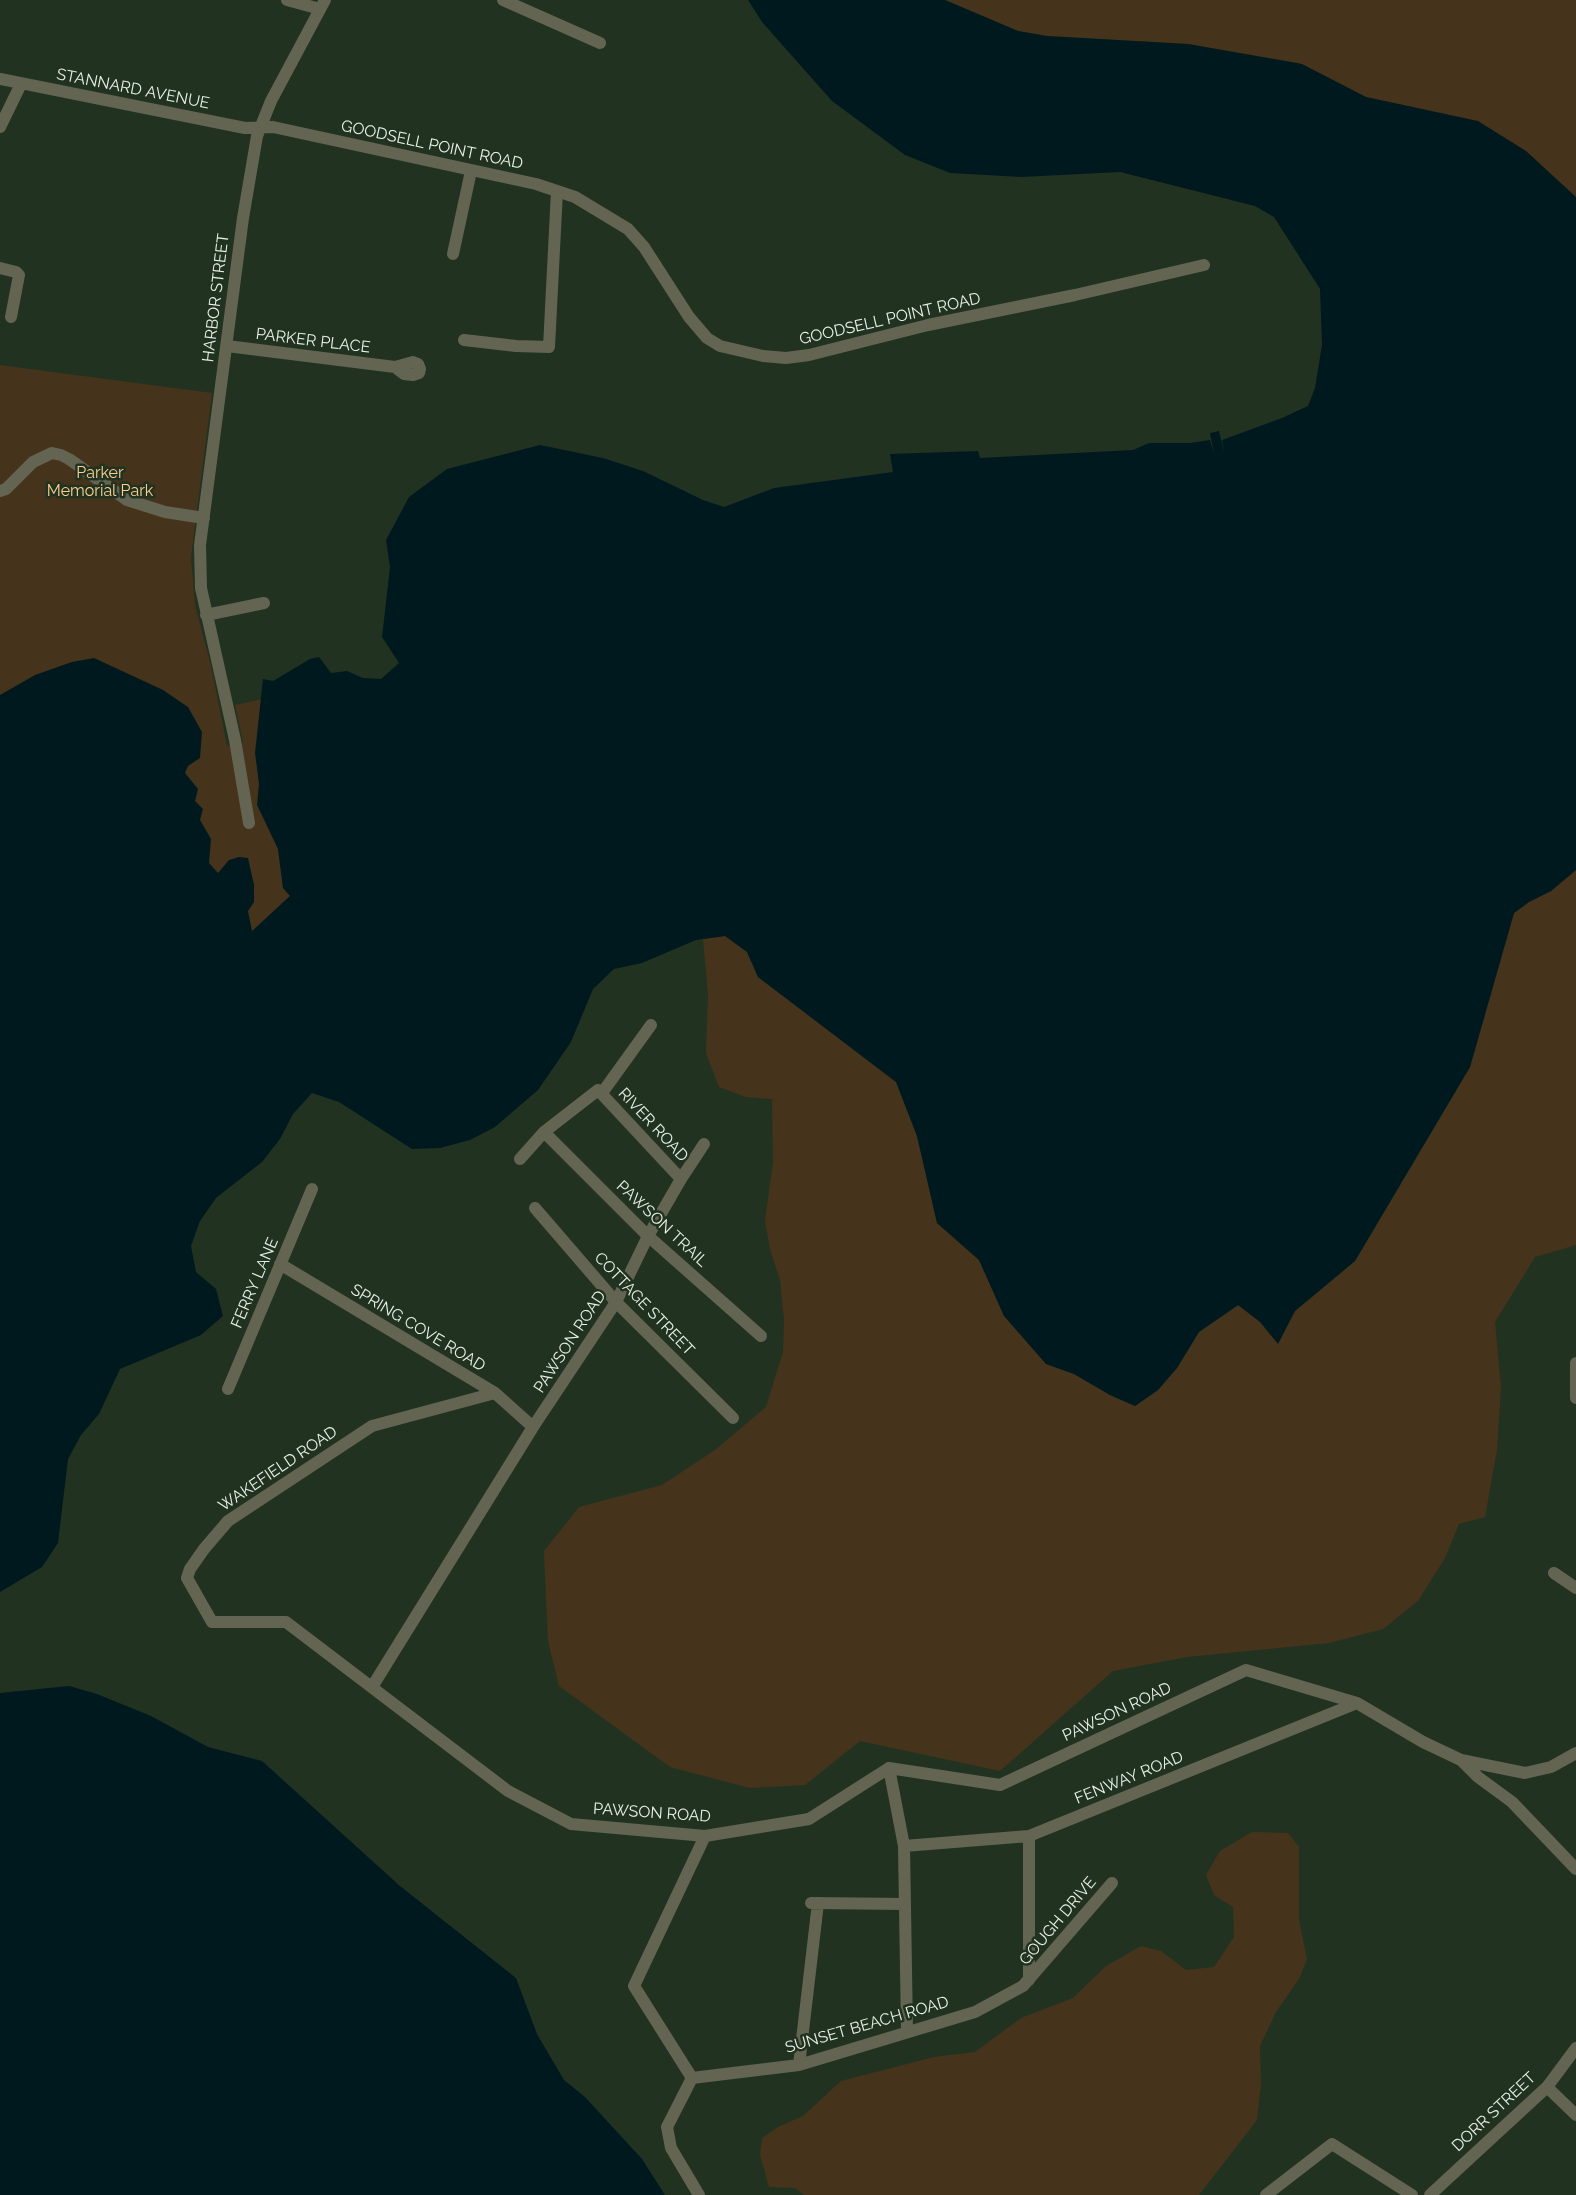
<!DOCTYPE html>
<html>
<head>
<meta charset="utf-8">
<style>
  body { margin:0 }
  canvas { display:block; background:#213220 }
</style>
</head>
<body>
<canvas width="1576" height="2195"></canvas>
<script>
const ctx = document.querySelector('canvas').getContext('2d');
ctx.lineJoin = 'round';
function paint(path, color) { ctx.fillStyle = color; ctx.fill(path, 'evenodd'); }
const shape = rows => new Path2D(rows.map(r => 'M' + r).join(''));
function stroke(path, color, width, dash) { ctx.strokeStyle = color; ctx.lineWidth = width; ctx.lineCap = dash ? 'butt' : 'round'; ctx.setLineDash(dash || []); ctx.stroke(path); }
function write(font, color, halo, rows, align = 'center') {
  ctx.font = font + ' Raleway,sans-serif'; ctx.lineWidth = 5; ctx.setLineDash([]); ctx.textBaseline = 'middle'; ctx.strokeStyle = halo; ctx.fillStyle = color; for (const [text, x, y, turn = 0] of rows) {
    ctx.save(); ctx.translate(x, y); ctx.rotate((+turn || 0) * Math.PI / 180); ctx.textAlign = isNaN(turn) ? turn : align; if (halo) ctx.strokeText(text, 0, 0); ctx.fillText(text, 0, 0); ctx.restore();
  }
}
paint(shape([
  [945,0,1576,0,1576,225,1452,116,1366,97,1298,63,1188,44,1047,36,1018,31],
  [0,365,212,393,191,557,195,605,211,666,227,746,243,742,235,705,273,697,278,849,283,888,290,896,252,932,217,878,0,709],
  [1576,870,1576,1245,1535,1257,1495,1322,1501,1387,1497,1450,1485,1517,1459,1524,1445,1558,1418,1601,1383,1629,1329,1643,1187,1657,1113,1671,1000,1771,860,1741,805,1785,750,1788,670,1767,559,1686,548,1641,544,1551,579,1507,662,1485,715,1450,766,1407,783,1352,784,1320,780,1280,770,1249,765,1221,773,1162,772,1099,746,1097,719,1087,706,1053,708,993,703,939,725,936,747,952,758,977,896,1082,917,1136,937,1223,979,1260,1004,1316,1046,1364,1074,1374,1110,1395,1135,1406,1158,1390,1177,1368,1199,1332,1239,1305,1260,1322,1278,1343,1295,1311,1355,1261,1470,1067,1514,913,1529,902,1551,891],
  [1252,1832,1288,1833,1299,1847,1299,1920,1307,1959,1299,1979,1276,2012,1260,2046,1261,2084,1257,2120,1199,2195,804,2195,795,2188,769,2187,760,2155,762,2138,778,2127,803,2116,841,2081,934,2057,975,2052,1021,2018,1073,1998,1106,1966,1141,1946,1161,1951,1186,1970,1214,1967,1234,1937,1233,1907,1214,1895,1206,1875,1220,1851]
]), '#45341b');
paint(shape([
  [748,0,945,0,1018,31,1047,36,1188,44,1302,64,1366,97,1478,121,1526,151,1576,197,1576,870,1551,891,1529,902,1514,913,1470,1067,1355,1261,1295,1311,1278,1344,1260,1322,1238,1305,1199,1332,1177,1368,1158,1390,1135,1406,1110,1395,1074,1374,1046,1364,1004,1316,979,1260,937,1223,917,1136,896,1082,758,977,747,952,725,936,696,940,642,963,614,969,593,989,571,1042,538,1090,495,1127,470,1140,440,1148,412,1149,339,1102,312,1093,293,1114,280,1139,262,1162,216,1198,200,1221,191,1246,196,1272,216,1289,223,1316,201,1335,120,1369,99,1414,81,1435,68,1459,58,1543,42,1567,0,1592,0,695,35,675,72,662,94,658,163,690,188,707,202,732,200,758,188,766,185,773,198,789,195,801,203,809,200,820,211,839,209,863,218,873,229,860,239,857,248,858,254,885,254,902,248,911,252,931,290,896,283,888,278,849,257,805,259,784,255,753,263,679,273,681,310,659,319,657,331,673,347,671,363,678,381,679,399,663,382,637,390,567,386,540,409,497,447,469,540,445,603,458,643,471,703,500,724,507,774,488,893,472,890,454,978,451,980,458,1133,450,1149,443,1190,443,1210,440,1214,454,1210,433,1219,431,1224,452,1222,440,1282,418,1308,406,1315,388,1322,345,1320,289,1274,217,1255,206,1120,172,1021,177,950,173,905,155,832,101,762,22],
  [69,1686,97,1694,151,1716,208,1747,262,1761,400,1886,516,1978,537,2034,564,2080,585,2097,642,2159,665,2195,0,2195,0,1693]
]), '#00191e');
stroke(shape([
  [287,0,320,9],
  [503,0,600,43],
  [0,79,245,128,273,127,536,184,575,197,628,229,644,247,689,317,707,338,720,346,763,356,786,358,809,355,928,325,1075,295,1204,265],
  [0,127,21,84],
  [453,254,471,171],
  [0,268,16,272,19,275,11,317],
  [464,340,516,346,549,347,557,191],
  [227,346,395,367,404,374,413,375,419,373,420,369,418,364,413,362,395,367],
  [0,491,6,489,33,462,52,453,61,455,69,459,127,500,165,512,204,518],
  [206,615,264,603],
  [249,823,235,740,201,588,200,545,243,218,257,136,271,101,325,0],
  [602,1093,651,1025],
  [544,1132,648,1236,761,1336],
  [520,1159,544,1132,598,1090,681,1179],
  [535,1208,616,1302,733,1418],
  [280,1264,495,1393,533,1427],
  [1576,1363,1576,1398],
  [228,1389,312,1189],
  [495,1393,372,1426,228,1521,204,1549,190,1569,187,1578,212,1622,286,1622,508,1791,571,1824,705,1836,809,1819,889,1768,1000,1785,1246,1670,1357,1703,1423,1742,1461,1760,1478,1777,1512,1802,1576,1869],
  [1554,1573,1576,1588],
  [372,1687,533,1427,616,1302,648,1236,681,1179,704,1144],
  [1461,1760,1525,1773,1551,1767,1576,1753],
  [889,1768,904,1846,907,2031],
  [904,1846,1029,1836,1357,1703],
  [811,1903,904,1904],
  [1029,1980,1029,1836],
  [799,2065,818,1903],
  [692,2078,634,1986,705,1836],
  [1547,2087,1576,2115],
  [699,2195,671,2148,667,2127,692,2078,799,2065,975,2012,1023,1986,1112,1883],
  [1266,2195,1332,2144,1412,2195],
  [1430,2195,1547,2087,1576,2048]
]), '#636451', 12);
write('16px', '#e7f1e6', '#213220', [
  ["STANNARD AVENUE",133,89,11],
  ["GOODSELL POINT ROAD",432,145,12],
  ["HARBOR STREET",216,298,-83],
  ["GOODSELL POINT ROAD",890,319,-13],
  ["PARKER PLACE",313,341,7],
  ["RIVER ROAD",653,1125,47],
  ["PAWSON TRAIL",662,1224,43],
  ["FERRY LANE",255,1283,-67],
  ["COTTAGE STREET",644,1304,46],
  ["SPRING COVE ROAD",418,1328,31],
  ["PAWSON ROAD",570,1342,-57],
  ["WAKEFIELD ROAD",278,1469,-34],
  ["PAWSON ROAD",1117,1712,-25],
  ["FENWAY ROAD",1129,1778,-22],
  ["PAWSON ROAD",652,1813,4],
  ["GOUGH DRIVE",1058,1921,-50],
  ["SUNSET BEACH ROAD",867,2025,-16],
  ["DORR STREET",1494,2112,-43]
]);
write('16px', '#fccf90', '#213220', [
  ["Parker",100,473],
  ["Memorial Park",100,491]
]);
</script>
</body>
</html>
